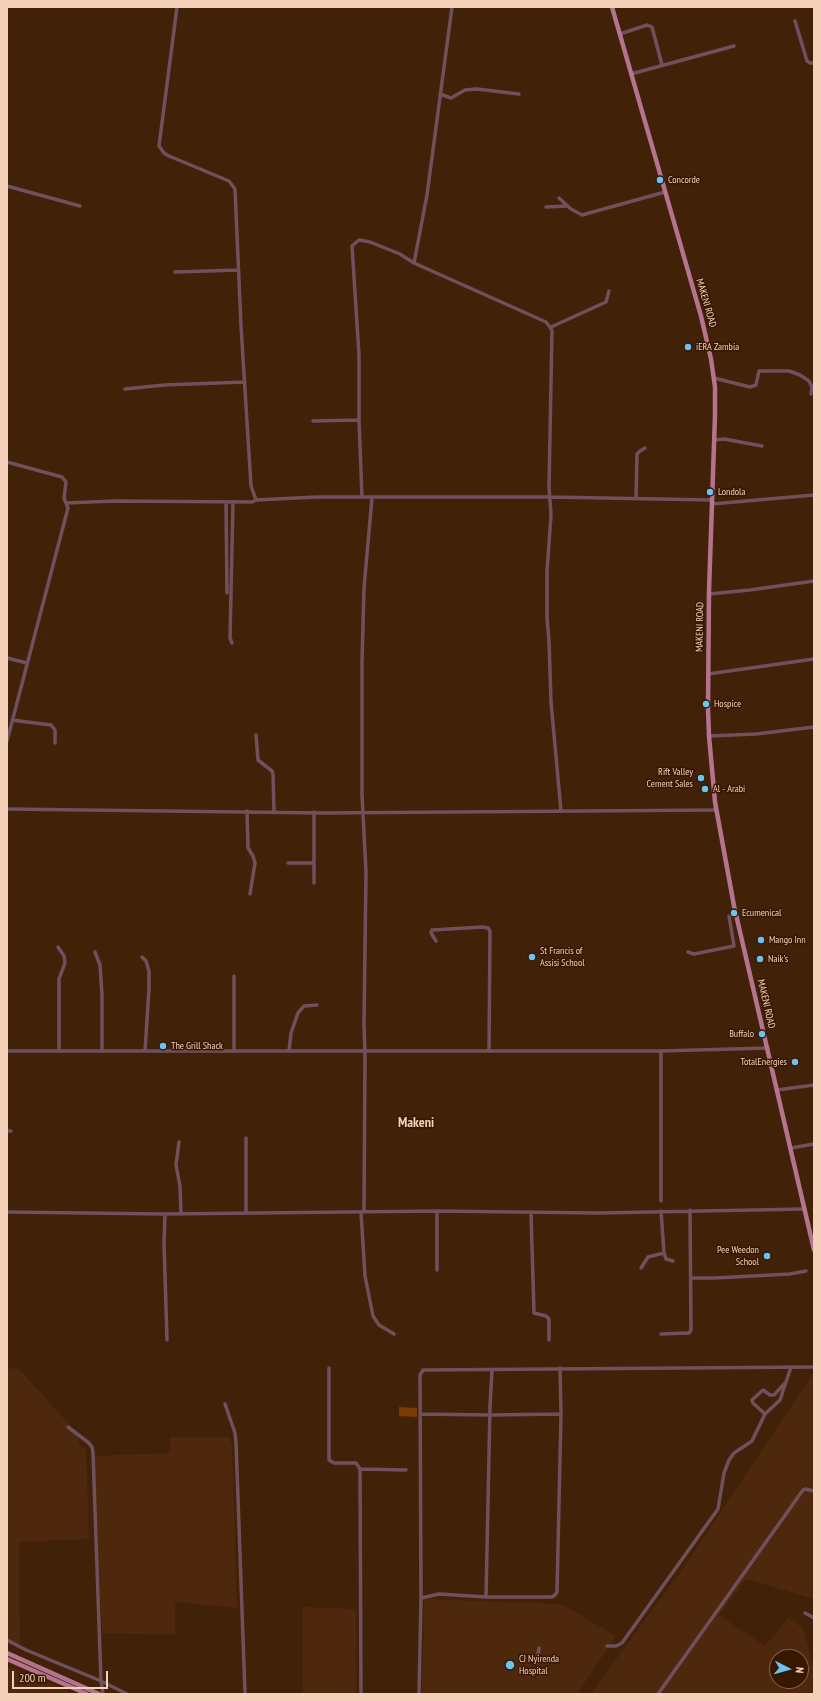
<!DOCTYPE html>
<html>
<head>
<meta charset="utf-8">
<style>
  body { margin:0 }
  #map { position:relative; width:821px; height:1701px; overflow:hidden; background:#412108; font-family:"PT Sans Narrow",sans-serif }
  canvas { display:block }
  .frame { position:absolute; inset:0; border:8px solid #f5d1ba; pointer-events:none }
  .north { position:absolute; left:769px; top:1649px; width:40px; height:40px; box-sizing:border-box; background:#371700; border:1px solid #83614a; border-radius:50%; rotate:96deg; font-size:11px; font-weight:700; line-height:16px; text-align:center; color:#f5d1ba }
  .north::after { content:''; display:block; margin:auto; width:14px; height:18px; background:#6bc3f2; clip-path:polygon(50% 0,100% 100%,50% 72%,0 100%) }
  .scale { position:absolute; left:12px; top:1671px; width:96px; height:18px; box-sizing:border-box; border:2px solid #f5d1ba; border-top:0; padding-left:5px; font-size:12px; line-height:14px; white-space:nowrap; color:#f5d1ba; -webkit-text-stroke:3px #371700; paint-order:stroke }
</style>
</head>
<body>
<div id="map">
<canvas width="821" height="1701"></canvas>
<div class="frame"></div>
<div class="north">N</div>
<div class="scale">200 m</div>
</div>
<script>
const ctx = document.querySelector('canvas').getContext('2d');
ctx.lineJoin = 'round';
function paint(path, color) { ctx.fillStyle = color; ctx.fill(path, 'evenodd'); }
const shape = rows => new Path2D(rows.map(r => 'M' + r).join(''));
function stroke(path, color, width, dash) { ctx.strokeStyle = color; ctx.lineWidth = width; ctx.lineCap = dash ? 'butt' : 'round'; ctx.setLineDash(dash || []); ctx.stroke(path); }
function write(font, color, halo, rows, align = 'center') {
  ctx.font = font + ' "PT Sans Narrow",sans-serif'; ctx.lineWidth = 3; ctx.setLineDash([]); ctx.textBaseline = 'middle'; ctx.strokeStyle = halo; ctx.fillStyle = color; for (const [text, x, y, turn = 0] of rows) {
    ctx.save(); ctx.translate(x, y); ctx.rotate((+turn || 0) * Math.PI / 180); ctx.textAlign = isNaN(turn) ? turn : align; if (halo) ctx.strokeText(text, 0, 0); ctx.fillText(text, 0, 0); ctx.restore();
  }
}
paint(shape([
  [7,1368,19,1369,78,1434,79,1444,86,1449,89,1539,19,1542,20,1649,7,1641],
  [814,1372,814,1599,746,1579,719,1615,765,1646,788,1618,803,1628,814,1670,814,1694,590,1694,682,1570],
  [777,1657,801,1657,801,1681,777,1681],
  [170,1437,229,1437,232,1444,237,1608,175,1602,175,1635,102,1633,94,1456,170,1453],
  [424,1599,561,1604,616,1636,577,1694,422,1694],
  [303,1607,356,1609,356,1694,303,1694],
  [7,1666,56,1686,74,1694,7,1694]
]), '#4d280d');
paint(shape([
  [399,1407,417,1408,417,1417,399,1416]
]), '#793b01');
stroke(shape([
  [177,7,159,146,164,153,169,156,229,181,235,189,241,326,251,486,256,500,317,497,549,497,712,500],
  [795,21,807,61,810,63,814,63],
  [620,34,647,25,652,27,662,65],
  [631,74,734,46],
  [440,94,451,98,465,90,477,89,519,94],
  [7,186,80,206],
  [559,198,571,209,582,215,665,192],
  [546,207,567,206],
  [414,263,546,322,552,330,549,487,551,515,547,571,547,618,549,641,551,702,561,811],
  [175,272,238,270],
  [551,327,606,302,609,291],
  [714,378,750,387,756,385,759,371,789,371,800,375,809,381,812,387,811,394],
  [125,389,164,385,245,382],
  [313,421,359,420],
  [714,440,724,439,762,446],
  [7,462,62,477,66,482,64,498,68,508,7,741],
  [362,497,359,420,359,355,352,246,359,240,370,242,400,254,414,263,427,195,452,7],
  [636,499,637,454,640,451,645,448],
  [226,502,227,593],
  [66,503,115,501,252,502,256,500],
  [712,504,814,495],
  [709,594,750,590,814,581],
  [232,643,230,638,233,502],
  [7,658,27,663],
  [708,674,814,659],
  [12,720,51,725,55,730,55,743],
  [256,735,258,760,272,771,273,774,274,811],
  [709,736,756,734,814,727],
  [7,809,322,813,716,810],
  [247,811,248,848,253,856,255,863,250,894],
  [314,812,314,883],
  [288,863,314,863],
  [436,941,431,933,432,930,483,927,488,928,490,931,489,1051],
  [58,947,64,956,65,963,59,979,59,1051],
  [95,952,100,965,102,995,102,1050],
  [688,952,694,954,734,946,729,916,736,915],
  [142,957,146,961,149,971,149,989,145,1051],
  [234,976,234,1051],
  [7,1051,661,1051,768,1048],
  [289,1051,291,1033,298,1013,304,1006,317,1005],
  [777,1090,814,1085],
  [7,1131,11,1131],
  [246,1138,246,1212],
  [179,1142,176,1165,180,1186,181,1213],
  [791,1148,814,1144],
  [661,1201,661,1051],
  [437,1211,437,1270],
  [661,1211,664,1253,666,1259,673,1261],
  [7,1212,165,1214,437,1211,599,1213,805,1209],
  [361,1212,365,1276,373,1316,379,1325,394,1334],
  [364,1212,365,1056,364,1024,366,872,362,795,362,662,364,588,372,498],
  [531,1213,534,1313,546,1316,549,1319,549,1340],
  [165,1214,164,1243,167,1340],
  [641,1268,648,1257,664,1253],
  [691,1278,715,1278,790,1274,806,1271],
  [661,1334,689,1333,691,1330,690,1210],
  [329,1368,329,1460,334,1463,356,1463,360,1469,361,1694],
  [560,1368,561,1414],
  [225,1404,235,1433,236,1442,245,1694],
  [420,1414,490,1415,561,1414,557,1592,555,1595,552,1597,486,1597,439,1594,421,1598],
  [765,1414,753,1403,752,1400,763,1390,770,1395,774,1395,785,1383],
  [68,1427,89,1443,92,1447,93,1453,101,1681,103,1694],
  [360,1469,406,1470],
  [486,1597,490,1406,492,1370],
  [805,1613,814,1618],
  [7,1640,26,1650,101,1681,127,1694],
  [607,1646,616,1646,622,1643,718,1509,724,1473,729,1460,734,1453,752,1441,765,1414,780,1400,791,1367],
  [537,1662,539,1648],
  [419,1694,421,1598,420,1375,423,1370,814,1367],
  [658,1694,803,1490,805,1489,814,1491]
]), '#70505d', 3.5);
stroke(shape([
  [612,7,701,316,711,359,715,387,715,415,709,591,708,709,709,736,715,802,734,906,814,1250],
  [7,1653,99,1694],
  [7,1659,87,1694]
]), '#b4748e', 4.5);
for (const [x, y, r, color] of [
  [660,180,4,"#6bc3f2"],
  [688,347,4,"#6bc3f2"],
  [710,492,4,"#6bc3f2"],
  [706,704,4,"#6bc3f2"],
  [701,778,4,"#6bc3f2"],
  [705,789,4,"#6bc3f2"],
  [734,913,4,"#6bc3f2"],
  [761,940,4,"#6bc3f2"],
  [532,957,4,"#6bc3f2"],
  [760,959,4,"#6bc3f2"],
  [762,1034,4,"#6bc3f2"],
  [163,1046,4,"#6bc3f2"],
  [795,1062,4,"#6bc3f2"],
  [767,1256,4,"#6bc3f2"],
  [510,1665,5,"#6bc3f2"]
]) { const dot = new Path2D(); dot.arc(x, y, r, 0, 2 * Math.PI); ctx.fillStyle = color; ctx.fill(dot); stroke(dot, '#371700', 1.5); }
write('10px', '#f5d1ba', '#371700', [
  ["Concorde",668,180],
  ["iERA Zambia",696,347],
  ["Londola",718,492],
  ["Hospice",714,704],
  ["Rift Valley",693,772,"right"],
  ["Cement Sales",693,784,"right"],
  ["Al - Arabi",713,789],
  ["Ecumenical",742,913],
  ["Mango Inn",769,940],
  ["St Francis of",540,951],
  ["Assisi School",540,963],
  ["Naik's",768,959],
  ["Buffalo",754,1034,"right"],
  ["The Grill Shack",171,1046],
  ["TotalEnergies",787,1062,"right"],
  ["Pee Weedon",759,1250,"right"],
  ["School",759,1262,"right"],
  ["CJ Nyirenda",519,1659],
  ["Hospital",519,1671]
], 'left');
write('10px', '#f5d1ba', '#371700', [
  ["MAKENI ROAD",706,303,74],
  ["MAKENI ROAD",700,627,-89],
  ["MAKENI ROAD",766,1004,77]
]);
write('bold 14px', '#f5d1ba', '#371700', [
  ["Makeni",416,1123]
]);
</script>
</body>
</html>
